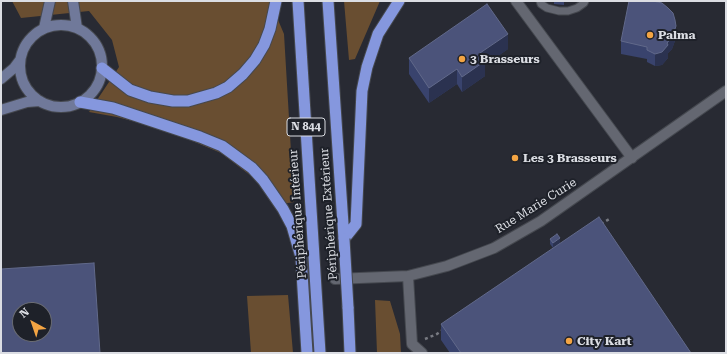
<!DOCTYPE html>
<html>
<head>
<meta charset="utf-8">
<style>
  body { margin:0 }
  #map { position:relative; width:727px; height:354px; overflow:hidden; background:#282a33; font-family:"Roboto Serif",serif }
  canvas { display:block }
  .frame { position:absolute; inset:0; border:2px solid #dbdde3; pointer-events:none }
  .north { position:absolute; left:12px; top:302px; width:40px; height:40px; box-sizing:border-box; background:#1e2129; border:1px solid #6a6c73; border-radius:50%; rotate:320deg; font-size:11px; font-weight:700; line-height:16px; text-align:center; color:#dbdde3 }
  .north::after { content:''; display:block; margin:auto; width:14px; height:18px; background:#f3a443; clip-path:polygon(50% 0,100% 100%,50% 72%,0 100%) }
</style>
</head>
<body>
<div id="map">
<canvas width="727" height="354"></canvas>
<div class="frame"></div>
<div class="north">N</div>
</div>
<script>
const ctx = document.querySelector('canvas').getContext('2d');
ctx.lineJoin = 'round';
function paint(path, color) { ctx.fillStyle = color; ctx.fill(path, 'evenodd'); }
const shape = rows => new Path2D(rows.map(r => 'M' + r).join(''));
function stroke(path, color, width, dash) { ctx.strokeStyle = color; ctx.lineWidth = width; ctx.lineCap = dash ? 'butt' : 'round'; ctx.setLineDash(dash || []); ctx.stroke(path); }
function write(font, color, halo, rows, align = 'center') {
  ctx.font = font + ' "Roboto Serif",serif'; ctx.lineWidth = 4; ctx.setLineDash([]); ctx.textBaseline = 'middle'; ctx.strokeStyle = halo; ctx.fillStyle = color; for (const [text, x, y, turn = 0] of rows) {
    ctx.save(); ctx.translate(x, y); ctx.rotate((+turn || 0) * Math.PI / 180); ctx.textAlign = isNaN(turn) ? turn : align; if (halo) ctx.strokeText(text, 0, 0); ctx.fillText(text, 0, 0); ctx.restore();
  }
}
paint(shape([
  [12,1,270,1,284,34,294,202,276,205,259,182,221,153,183,137,144,124,117,117,89,112,119,67,112,40,89,11,21,18],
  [344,1,380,1,355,59,349,60],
  [288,295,293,353,251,353,247,296],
  [375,300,390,301,400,334,401,353,377,353]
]), '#694e31');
const service = shape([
  [540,1,541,4,547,8,559,11,568,11,577,8,584,3,585,1]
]);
const minor = shape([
  [516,1,632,158],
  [408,276,412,344,422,353],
  [335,279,408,276,447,266,494,248,541,221,726,91]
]);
const secondary = shape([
  [73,1,77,28],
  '20 66a41 41 0 1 1 82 0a41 41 0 1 1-82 0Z',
  [44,28,50,1],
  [1,79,14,68,20,60],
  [1,110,27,102,40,101]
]);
const trunk = shape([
  [298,1,320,353],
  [328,1,344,239],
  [102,68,130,90,150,97,173,101,188,101,216,93,228,87,243,74,255,60,264,45,270,29,276,1],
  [80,102,113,108,200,137,222,146,252,168,263,180,283,209,292,226,301,257,307,353],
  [344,239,356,224,362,91,367,67,378,34,399,1],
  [348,307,350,353]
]);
stroke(service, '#45484f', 9);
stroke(minor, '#45484f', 12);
stroke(secondary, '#45484f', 12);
stroke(trunk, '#45484f', 13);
stroke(shape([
  [601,224,611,218],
  [425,339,437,334,444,329]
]), '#777981', 2.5, [3, 3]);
stroke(service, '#646771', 7);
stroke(minor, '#646771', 10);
stroke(secondary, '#70799a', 10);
stroke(trunk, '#8597de', 11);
const trunkBridge = shape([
  [344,239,348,307]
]);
stroke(trunkBridge, '#45484f', 13, []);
stroke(trunkBridge, '#8597de', 11);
paint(shape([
  [554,1,564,1,564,5,554,4],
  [676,38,672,49,668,53,668,58,662,65,655,66,647,62,647,59,621,54,621,41],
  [508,49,485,65,485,76,462,92,457,84,429,103,409,74,409,58],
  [550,239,560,243,553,248,550,244],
  [441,324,691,353,450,353,441,340]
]), '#39436d');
paint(shape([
  [676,26,676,38,672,49,668,53,668,58,662,65,655,66,655,54,667,43],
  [508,34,508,49,485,65,485,76,462,92,462,77,480,53],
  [457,69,457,84,429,103,429,88],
  [560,238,560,243,553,248,553,243]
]), '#2b3250');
const building = shape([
  [629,1,653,1,662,3,668,8,673,13,675,20,676,26,672,37,667,43,668,45,662,52,655,54,647,50,647,47,621,41,629,1],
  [487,4,508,34,480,53,485,61,462,77,457,69,429,88,409,58,487,4],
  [599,217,691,353,461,353,441,324,599,217],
  [557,234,560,238,553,243,550,239,557,234],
  [94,263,100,353,1,353,1,269,94,263],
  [20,310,44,310,44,334,20,334,20,310]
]);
paint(building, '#4b537a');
stroke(building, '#61698a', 1);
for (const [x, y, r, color] of [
  [650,35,4,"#f3a443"],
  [462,59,4,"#f3a443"],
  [515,158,4,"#f3a443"],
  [569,341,4,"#f3a443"]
]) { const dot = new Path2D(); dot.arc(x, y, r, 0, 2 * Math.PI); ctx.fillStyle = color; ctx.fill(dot); stroke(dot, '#1e2129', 1.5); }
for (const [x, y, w] of [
  [306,127,38]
]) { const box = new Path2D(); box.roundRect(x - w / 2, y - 9, w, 18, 3); ctx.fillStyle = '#1e2129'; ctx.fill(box); stroke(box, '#dbdde3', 1); }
write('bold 11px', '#dbdde3', null, [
  ["N 844",306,127]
]);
write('bold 12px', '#dbdde3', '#1e2129', [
  ["Palma",658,35],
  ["3 Brasseurs",470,59],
  ["Les 3 Brasseurs",523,158],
  ["City Kart",577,341]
], 'left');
write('12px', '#dbdde3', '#1e2129', [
  ["Rue Marie Curie",536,206,-32],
  ["Périphérique Intérieur",298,214,-94],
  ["Périphérique Extérieur",329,214,-94]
]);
</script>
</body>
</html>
